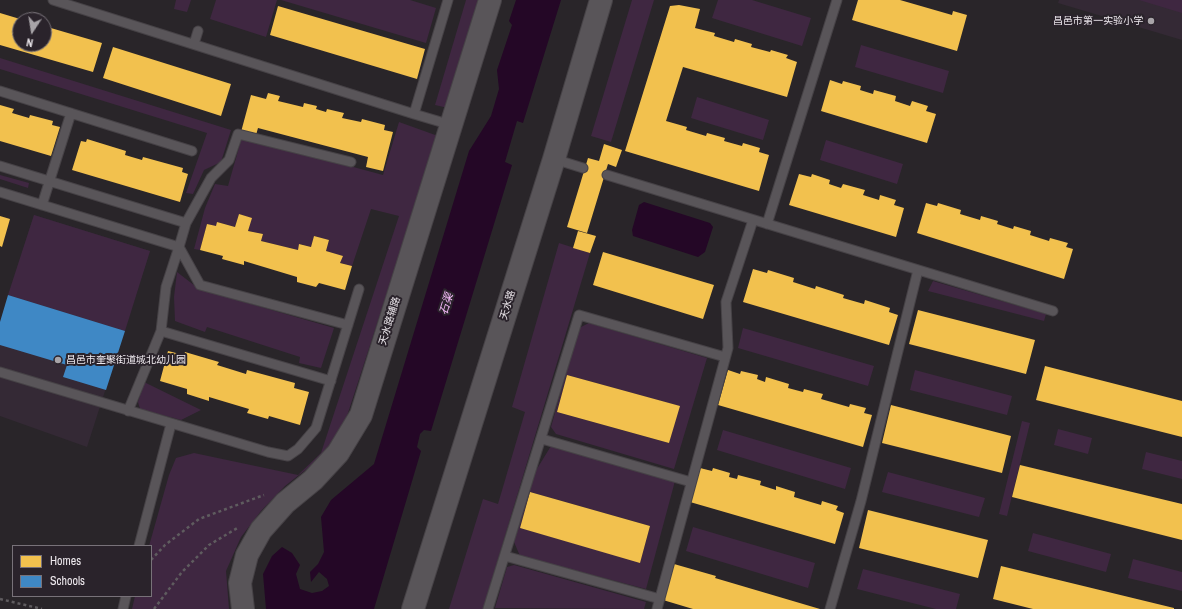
<!DOCTYPE html>
<html>
<head>
<meta charset="utf-8">
<style>
  body { margin:0 }
  #map { position:relative; width:1182px; height:609px; overflow:hidden; background:#292529; font-family:"Archivo Narrow",sans-serif }
  canvas { display:block }
  .legend { position:absolute; left:12px; top:545px; width:140px; height:52px; box-sizing:border-box; background:#2a232b; border:1px solid #787279; margin:0; padding:5px 7px; list-style:none; font-size:12px; color:#ede8ed }
  .legend li { display:flex; align-items:center; gap:8px; height:20px }
  .legend b { width:20px; border:1px solid #787279 }
  .north { position:absolute; left:12px; top:12px; width:40px; height:40px; box-sizing:border-box; background:#2a232b; border:1px solid #787279; border-radius:50%; rotate:192deg; font-size:11px; font-weight:700; line-height:16px; text-align:center; color:#ede8ed }
  .north::after { content:''; display:block; margin:auto; width:14px; height:18px; background:#a8a4a8; clip-path:polygon(50% 0,100% 100%,50% 72%,0 100%) }
</style>
</head>
<body>
<div id="map">
<canvas width="1182" height="609"></canvas>
<ul class="legend">
<li><b style="height:11px;background:#f2c14e"></b>Homes</li>
<li><b style="height:11px;background:#3f88c5"></b>Schools</li>
</ul>
<div class="north">N</div>
</div>
<script>
const ctx = document.querySelector('canvas').getContext('2d');
ctx.lineJoin = 'round';
function paint(path, color) { ctx.fillStyle = color; ctx.fill(path, 'evenodd'); }
const shape = rows => new Path2D(rows.map(r => 'M' + r).join(''));
function stroke(path, color, width, dash) { ctx.strokeStyle = color; ctx.lineWidth = width; ctx.lineCap = dash ? 'butt' : 'round'; ctx.setLineDash(dash || []); ctx.stroke(path); }
function write(font, color, halo, rows, align = 'center') {
  ctx.font = font + ' "Archivo Narrow","Noto Sans SC",sans-serif'; ctx.lineWidth = 4; ctx.setLineDash([]); ctx.textBaseline = 'middle'; ctx.strokeStyle = halo; ctx.fillStyle = color; for (const [text, x, y, turn = 0] of rows) {
    ctx.save(); ctx.translate(x, y); ctx.rotate((+turn || 0) * Math.PI / 180); ctx.textAlign = isNaN(turn) ? turn : align; if (halo) ctx.strokeText(text, 0, 0); ctx.fillText(text, 0, 0); ctx.restore();
  }
}
paint(shape([
  [1059,0,1182,0,1182,40,1058,3],
  [34,215,150,251,87,447,0,416,0,322]
]), '#342935');
paint(shape([
  [176,0,191,0,187,12,174,9],
  [216,0,277,0,266,37,210,19],
  [281,0,410,0,436,8,426,43],
  [466,0,480,0,448,108,435,105],
  [632,0,654,0,611,142,591,136],
  [718,0,752,0,811,18,802,46,712,18],
  [1139,0,1182,0,1182,13],
  [861,45,949,71,943,93,855,67],
  [0,58,231,130,221,162,204,170,193,194,186,193,207,133,0,69],
  [697,97,769,120,763,140,691,118],
  [399,122,438,136,348,413,332,449,285,486,261,511,241,537,226,571,229,609,132,609,135,596,151,596,151,546,149,546,169,475,176,458,194,453,298,475,321,453,399,216,371,209,352,266,340,263,342,256,326,251,329,240,314,236,311,247,300,244,298,250,261,241,263,234,248,231,251,218,239,214,235,227,217,222,217,228,207,224,200,250,194,249,205,208,215,184,228,186,242,137,383,175],
  [826,140,903,164,897,184,820,160],
  [0,175,29,183,28,188,0,179],
  [34,215,150,251,125,331,8,295],
  [559,243,590,253,483,609,449,609,483,499,498,504,525,412,512,407],
  [177,272,199,289,334,328,321,368,299,363,300,357,207,327,205,332,175,321,174,297],
  [933,281,1046,314,1044,321,928,291],
  [589,323,707,358,674,469,556,434,551,427,579,328],
  [567,375,679,406,669,443,557,412],
  [743,328,874,366,868,386,738,348],
  [915,370,1012,396,1007,415,910,390],
  [144,382,201,410,181,420,140,409,138,402],
  [1022,421,1030,423,1007,516,999,514],
  [1058,429,1092,438,1088,454,1054,445],
  [723,430,851,468,845,489,717,450],
  [551,446,675,481,646,589,520,556,514,542,535,472],
  [530,492,650,526,640,562,520,528],
  [1146,452,1182,461,1182,479,1142,469],
  [888,472,985,498,979,517,882,492],
  [693,527,815,563,808,588,686,551],
  [1033,533,1111,554,1106,572,1028,551],
  [1133,559,1182,572,1182,591,1128,578],
  [514,565,646,602,644,609,495,608,507,567],
  [863,569,960,594,956,609,936,609,857,589]
]), '#3f2741');
paint(shape([
  [516,0,561,0,523,123,517,121,505,162,512,165,431,431,424,430,420,434,417,447,421,451,374,609,266,609,263,574,272,556,282,547,292,553,300,565,296,574,300,589,312,593,322,591,329,586,327,579,319,572,311,582,310,572,318,564,324,552,321,517,331,500,374,464,469,151,491,116,499,89,497,70,512,25,509,21],
  [644,202,710,223,713,227,705,252,698,257,633,236,632,230,639,205]
]), '#240726');
paint(shape([
  [858,0,900,0,952,15,953,11,967,15,957,51,852,20],
  [679,5,700,9,695,28,715,33,714,36,734,42,735,39,752,44,751,47,770,52,771,50,788,55,786,58,797,62,787,97,683,67,666,121,687,127,686,130,706,136,707,133,725,138,724,141,742,146,743,143,760,148,759,152,769,155,759,191,625,151,670,6],
  [278,6,425,49,417,79,270,35],
  [0,13,20,19,20,44,44,44,44,26,102,43,93,72,0,45],
  [113,47,231,84,221,116,103,78],
  [830,80,842,84,843,81,861,86,860,90,873,94,874,90,896,96,895,101,910,106,912,101,928,106,926,111,936,114,927,143,821,111],
  [268,93,280,96,278,101,303,107,304,103,317,106,316,109,326,112,327,109,344,113,342,118,361,122,362,119,385,125,384,130,393,132,383,171,366,167,368,157,258,128,256,135,241,132,251,95,266,99],
  [0,105,14,109,12,113,29,118,30,115,53,121,52,125,60,127,51,156,0,141],
  [87,139,126,151,125,155,142,160,143,157,183,168,182,172,188,174,180,202,72,170,81,141,86,142],
  [604,144,622,150,616,167,608,164,587,233,567,227,588,158,599,161],
  [799,174,811,177,812,174,830,180,829,184,841,188,843,184,865,190,863,195,879,200,880,195,896,200,894,205,904,208,896,237,789,205],
  [926,203,937,206,938,203,961,210,960,214,980,220,981,216,998,221,997,224,1013,229,1014,226,1031,231,1030,235,1049,241,1050,238,1068,243,1066,247,1073,249,1064,279,917,233],
  [239,214,252,218,248,231,263,234,261,241,298,250,299,244,311,247,314,236,329,240,326,251,343,256,340,263,352,266,345,290,319,283,316,287,297,282,297,277,244,261,244,265,222,259,223,256,200,250,207,224,216,226,217,222,235,227],
  [0,216,10,219,2,247,0,246],
  [578,231,596,236,590,253,573,248],
  [603,252,714,285,703,319,593,285],
  [753,269,767,273,768,270,794,278,793,282,815,289,816,286,844,295,843,298,864,304,865,300,890,308,889,312,898,315,889,345,743,302],
  [918,310,1035,340,1026,374,909,344],
  [168,351,184,355,185,352,219,362,217,365,246,374,247,370,295,383,294,388,309,392,300,425,269,416,268,419,247,413,249,409,209,397,209,401,187,394,187,389,160,381],
  [1045,366,1182,401,1182,437,1036,400],
  [728,370,740,374,741,371,758,375,757,379,765,382,766,377,789,384,788,388,803,392,804,389,823,394,821,399,849,407,850,404,866,408,864,413,872,415,863,447,718,405],
  [567,375,680,406,669,443,557,412],
  [891,405,1011,436,1002,473,882,443],
  [1020,465,1182,504,1182,540,1012,497],
  [700,468,712,471,713,468,730,473,729,477,737,479,738,475,761,481,760,485,776,490,776,486,795,492,794,497,821,505,822,501,838,506,836,510,844,513,835,544,690,502],
  [530,492,650,526,640,563,520,528],
  [868,510,988,540,978,578,859,548],
  [674,564,716,576,715,578,820,609,693,609,663,600],
  [1001,566,1174,608,1174,609,1033,609,993,599]
]), '#f2c14e');
paint(shape([
  [8,295,125,331,106,390,63,377,67,365,0,345,0,322]
]), '#3f88c5');
const service = shape([
  [53,0,414,114,448,0],
  [194,44,198,31],
  [0,91,192,151],
  [414,114,451,125],
  [554,159,583,168],
  [0,166,186,223],
  [607,175,1053,311],
  [0,192,179,247,166,287,161,331,331,381],
  [42,205,71,113],
  [767,224,837,0],
  [348,325,200,285,179,247,186,223,211,178,229,160,238,134,351,162],
  [0,372,268,452,288,456,298,449,316,428,359,289],
  [128,411,161,331],
  [542,439,691,482],
  [139,546,171,424],
  [505,556,660,599],
  [123,609,126,596],
  [488,609,579,315,725,357],
  [657,609,728,348,726,302,753,220],
  [830,609,861,501,918,270]
]);
const tertiary = shape([
  [243,609,240,583,247,555,261,530,285,503,313,480,338,453,361,415,490,0],
  [413,609,554,159,601,0]
]);
stroke(service, '#464246', 11);
stroke(tertiary, '#464246', 24);
stroke(shape([
  [151,560,165,545,199,519,264,495],
  [0,599,42,609],
  [154,609,182,572,209,545,239,527]
]), '#5f5c5f', 2.5, [3, 3]);
stroke(service, '#595559', 9);
stroke(tertiary, '#595559', 22);
for (const [x, y, r, color] of [
  [1151,21,4,"#a8a4a8"],
  [58,360,4,"#a8a4a8"]
]) { const dot = new Path2D(); dot.arc(x, y, r, 0, 2 * Math.PI); ctx.fillStyle = color; ctx.fill(dot); stroke(dot, '#2a232b', 1.5); }
write('10px', '#ede8ed', '#2a232b', [
  ["昌邑市第一实验小学",1143,21],
  ["昌邑市奎聚街道城北幼儿园",66,360,"left"]
], 'right');
write('10px', '#ede8ed', '#2a232b', [
  ["天水路",508,305,-73],
  ["天水路辅路",390,321,-73]
]);
write('italic 11px', '#f4baf8', '#2a232b', [
  ["石渠",447,304,-73]
]);
</script>
</body>
</html>
